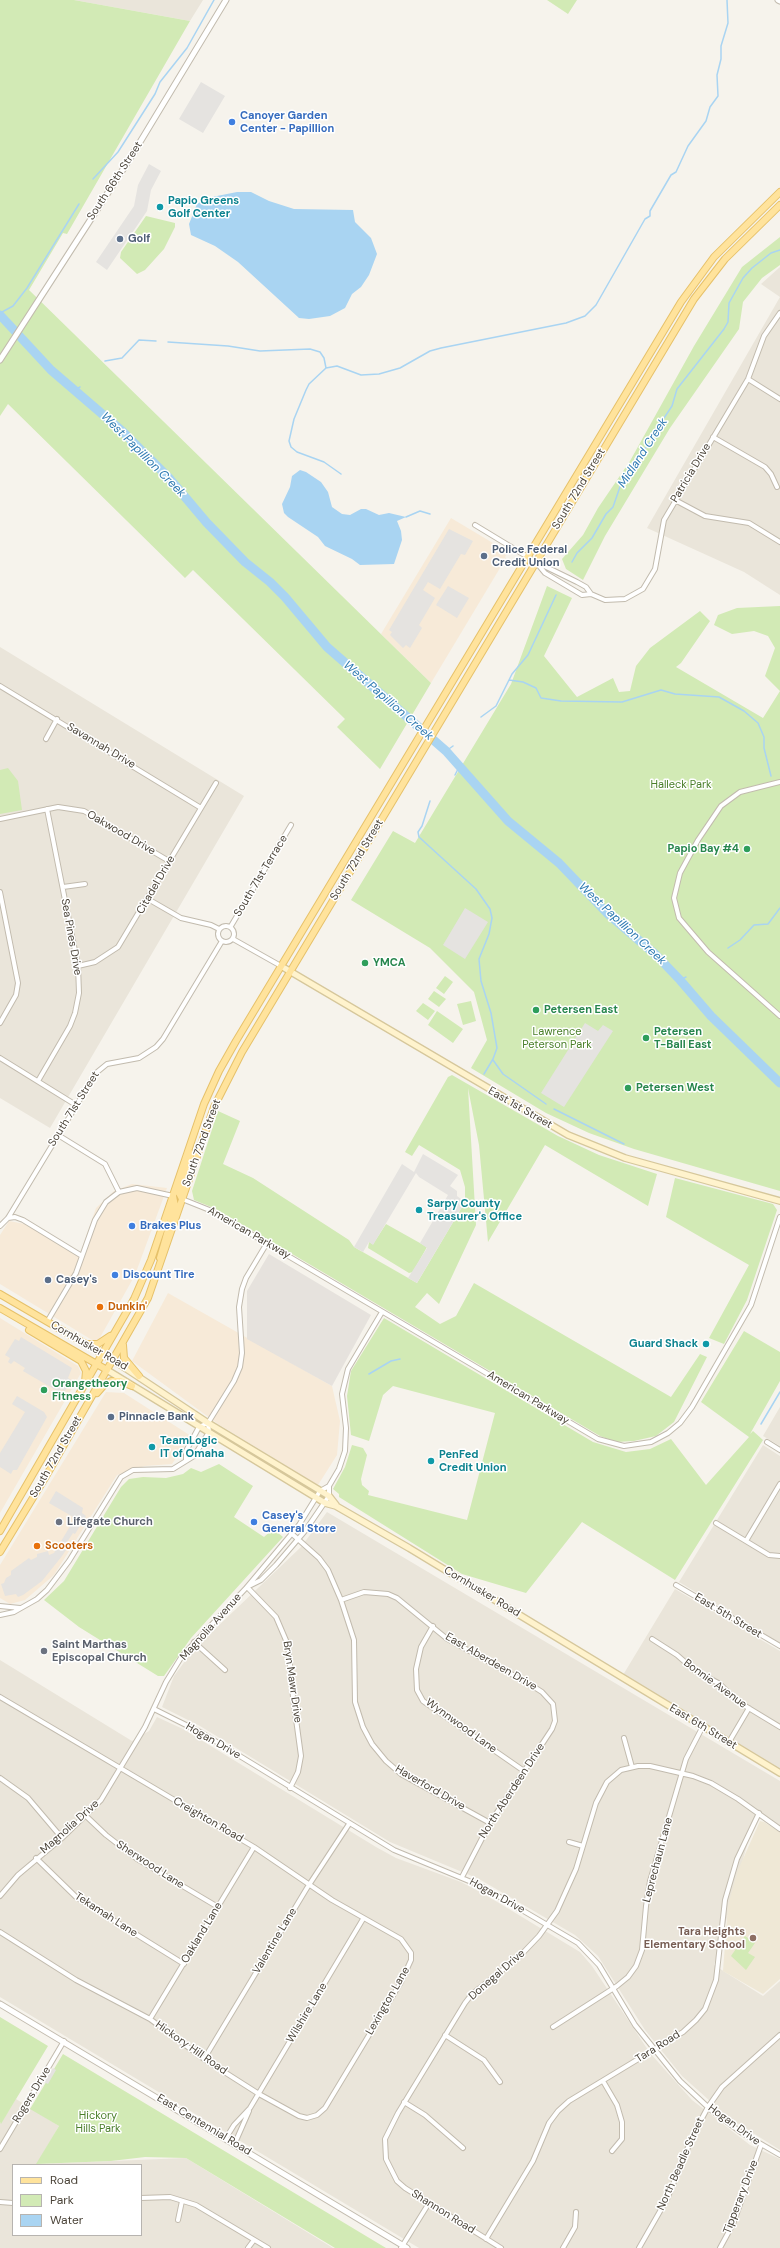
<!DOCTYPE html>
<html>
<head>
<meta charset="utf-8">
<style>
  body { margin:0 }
  #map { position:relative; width:780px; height:2248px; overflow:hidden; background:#f6f3ec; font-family:"DM Sans",sans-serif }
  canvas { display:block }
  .legend { position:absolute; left:12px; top:2164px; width:130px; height:72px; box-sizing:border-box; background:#fff; border:1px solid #b7b4b0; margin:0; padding:5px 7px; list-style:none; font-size:12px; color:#4b4439 }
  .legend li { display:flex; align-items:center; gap:8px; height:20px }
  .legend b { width:20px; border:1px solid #b7b4b0 }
</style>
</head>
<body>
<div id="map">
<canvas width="780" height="2248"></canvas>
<ul class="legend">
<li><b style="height:5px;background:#ffe39c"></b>Road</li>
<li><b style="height:11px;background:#d2eab5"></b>Park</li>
<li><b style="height:11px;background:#a9d4f2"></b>Water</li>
</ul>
</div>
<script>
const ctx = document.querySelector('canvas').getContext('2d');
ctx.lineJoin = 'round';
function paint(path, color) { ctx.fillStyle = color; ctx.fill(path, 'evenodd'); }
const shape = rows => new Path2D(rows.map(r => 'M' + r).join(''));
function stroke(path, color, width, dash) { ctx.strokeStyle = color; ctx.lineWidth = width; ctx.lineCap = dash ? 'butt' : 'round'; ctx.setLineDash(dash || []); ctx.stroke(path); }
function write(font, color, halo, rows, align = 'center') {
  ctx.font = font + ' "DM Sans",sans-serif'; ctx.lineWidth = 3; ctx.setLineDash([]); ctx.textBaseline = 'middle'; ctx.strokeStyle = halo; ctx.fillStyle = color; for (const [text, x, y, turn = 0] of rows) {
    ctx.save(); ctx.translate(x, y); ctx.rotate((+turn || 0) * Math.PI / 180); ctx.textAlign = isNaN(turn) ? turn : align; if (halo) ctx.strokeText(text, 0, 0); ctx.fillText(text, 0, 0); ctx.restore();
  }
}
paint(shape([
  [74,0,203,0,190,21],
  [780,267,780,595,744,572,647,528,780,297,761,284],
  [0,647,244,796,50,1128,0,1098],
  [780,1407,780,1446,763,1436],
  [763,1445,780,1456,780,1643,679,1582],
  [327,1512,780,1781,780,1826,755,1816,714,1965,763,1996,780,1981,780,2150,729,2118,682,2076,645,2030,598,1956,575,1935,479,1879,390,1842,200,1726,162,1707,174,1676,194,1649,301,1547],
  [675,1589,780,1651,780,1769,623,1675],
  [0,1660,132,1741,149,1731,157,1717,183,1729,376,1847,396,1858,461,1882,484,1894,580,1952,592,1966,650,2053,692,2100,750,2145,780,2159,780,2248,419,2248,0,1997],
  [16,2099,59,2126,37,2164,186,2158,333,2248,0,2248,0,2122,1,2123],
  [13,2165,141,2165,141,2235,13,2235]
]), '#eae5da');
paint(shape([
  [451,518,508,552,505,557,506,558,431,683,381,634],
  [132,1184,167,1188,135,1275,97,1343,0,1284,0,1235,9,1221,25,1224,79,1256,96,1208,114,1191],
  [168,1293,332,1386,340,1421,337,1455,318,1485,218,1424,132,1361],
  [0,1318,78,1366,81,1373,0,1513],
  [106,1392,124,1393,191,1436,172,1464,145,1466,117,1475,54,1575,25,1600,10,1604,0,1598,0,1565]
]), '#f7ead8');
paint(shape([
  [269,1254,371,1315,332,1386,247,1339,247,1291]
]), '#e6e2dd');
paint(shape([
  [760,1821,764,1822,780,1832,780,1979,763,1994,723,1971,728,1905,738,1870]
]), '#efe8d6');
paint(shape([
  [0,0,74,0,190,21,67,234,63,233,29,290,431,683,380,769,337,727,345,719,193,570,185,578,8,404,0,416],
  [547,0,577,0,568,14],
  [146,216,175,223,175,227,164,249,145,270,137,274,120,258,121,252],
  [780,237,780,265,762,278,743,302,739,329,670,428,605,536,583,580,566,569,562,559,583,535,598,508,630,461,694,346,742,267],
  [547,586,572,598,544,656,577,697,613,678,619,692,630,691,636,666,650,648,700,611,710,621,681,663,676,667,763,718,780,691,765,676,775,648,768,636,754,631,732,634,714,625,718,615,737,608,780,606,780,1191,634,1149,589,1133,546,1113,471,1068,487,1040,474,992,430,948,351,900,393,831,415,843,511,684],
  [8,768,18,781,22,810,0,814,0,770],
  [445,976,453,982,444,994,436,988],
  [434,991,446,999,439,1007,428,999],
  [471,1001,476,1021,463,1025,457,1004],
  [423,1003,435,1011,428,1020,416,1011],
  [437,1011,463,1029,453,1043,428,1025],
  [452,1075,558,1136,599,1155,657,1174,648,1206,545,1145,488,1242,479,1145,468,1088,476,1225,439,1304,427,1293,415,1307,440,1324,456,1316,474,1283,671,1397,700,1354,707,1357,674,1422,656,1436,634,1441,616,1442,600,1436,216,1209,194,1200,192,1191,218,1111,240,1121,223,1164,253,1178,349,1240,354,1247,417,1283,465,1202,465,1187,460,1170,419,1145,412,1156,405,1152,448,1077],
  [675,1178,773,1204,777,1210,747,1300,724,1344,709,1338,749,1265,666,1217],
  [386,1224,427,1247,413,1272,409,1273,368,1248,369,1242,373,1244],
  [384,1318,593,1442,626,1452,650,1449,671,1439,706,1485,749,1437,701,1402,744,1331,780,1352,780,1381,750,1434,753,1431,763,1440,675,1580,582,1522,526,1593,462,1574,339,1497,339,1494,333,1489,345,1467,352,1445,363,1448,367,1455,361,1479,362,1485,369,1491,368,1495,467,1520,495,1413,393,1386,383,1395,369,1441,351,1435,347,1396,351,1371],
  [219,1464,253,1486,234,1517,264,1537,273,1529,283,1537,191,1638,164,1676,158,1676,79,1627,44,1600,64,1581,121,1487,129,1479,143,1477,166,1478,183,1474,191,1468,201,1472],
  [745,1936,755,1943,748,1953,755,1957,746,1970,731,1956],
  [0,2017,48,2046,1,2124,0,2122],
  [63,2054,386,2248,335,2248,186,2158,145,2157,111,2161,36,2164,59,2126,30,2109]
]), '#d2eab5');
paint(shape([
  [201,82,225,96,203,133,179,119],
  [149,164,161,171,151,190,147,211,107,270,96,262,134,206,138,185],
  [449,529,473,541,465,555,461,554,440,589,428,582,423,590,435,598,419,625,422,628,410,648,406,645,403,648,390,635,392,632,389,630],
  [448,586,469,598,457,618,436,605],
  [465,908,488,922,465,959,443,945],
  [585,1023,598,1031,603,1025,613,1031,564,1107,541,1093],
  [423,1154,458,1175,450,1186,457,1191,457,1196,465,1202,417,1283,408,1278,427,1248,420,1243,448,1195,419,1177,416,1173,373,1245,369,1242,363,1252,354,1247,402,1164,414,1172],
  [21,1337,72,1368,68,1378,71,1380,65,1391,61,1389,59,1392,23,1371,25,1368,14,1361,11,1364,8,1362,10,1358,5,1355,15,1339,19,1341],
  [17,1396,44,1412,47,1417,17,1470,13,1470,11,1474,0,1467,0,1453,25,1412,12,1404],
  [56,1491,83,1508,82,1513,86,1516,75,1534,73,1533,67,1542,70,1544,62,1556,42,1581,23,1595,18,1597,16,1594,5,1596,1,1584,4,1583,6,1578,11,1575,11,1571,29,1558,31,1560,37,1557,37,1554,48,1551,49,1555,54,1553,75,1518,49,1503],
  [53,2068,56,2070,48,2084,44,2082]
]), '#e5e3e0');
paint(shape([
  [237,192,251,192,269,201,294,209,353,210,355,222,371,238,377,254,369,275,361,287,352,294,345,308,330,316,309,319,299,318,238,262,215,246,191,235,189,224,197,204,207,198],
  [300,470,306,472,321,482,328,492,332,507,342,514,350,515,361,509,366,509,379,515,389,513,406,517,397,521,401,531,402,540,394,564,360,565,352,559,325,546,318,537,288,517,284,513,282,504,290,487,292,476]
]), '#a9d4f2');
stroke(shape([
  [93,179,118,152,155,94,160,82,187,48,214,0],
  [0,313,13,306,27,288,79,204],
  [168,342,228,346,260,351,310,349,320,352,324,358,326,368,309,384,306,390,294,419,289,441,291,447,297,452,324,462,341,474],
  [105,361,122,358,139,340,156,341],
  [326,368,337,366,361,375,379,374,400,368,430,351,441,348,566,323,585,316,596,305,645,219,650,216,650,211,671,175,676,172,688,146,706,121,710,107,718,96,717,75,721,59,721,46,728,23,727,0],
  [75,390,80,387],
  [406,517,420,511,430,514],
  [572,562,577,553,592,538,606,514,613,507,622,481,637,458,653,439,658,427,672,406,677,389,724,329,728,322,729,303,743,278,752,268,771,253,780,250],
  [509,680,523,682,536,688,541,698,561,701,622,702,661,690,675,694,719,697,744,711,758,723,764,737,764,748,771,776],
  [481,717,496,706,512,674,528,655,556,595],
  [446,751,453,746],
  [455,775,459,767],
  [430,801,422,826,418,832,419,837,476,889,490,909,492,918,489,934,479,959,481,981,491,1013,497,1048,493,1059,484,1074],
  [728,948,740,940,754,925,768,924,780,908],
  [680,980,686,977],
  [493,1060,503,1074,546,1104],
  [554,1109,624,1144],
  [369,1374,391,1361,400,1359],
  [761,1424,780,1392]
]), '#a9d4f2', 1.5);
stroke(shape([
  [0,315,51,370,122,431,169,478,207,523,245,562,270,582,285,597,327,647,446,751,508,821,559,863,607,913,656,955,680,980,711,1016,780,1083]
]), '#a9d4f2', 9);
const minor = shape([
  [748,379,780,399],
  [713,437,765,467,771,474,777,487],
  [675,500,705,516,749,523,780,542],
  [475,525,536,562,577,582,586,587,591,594],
  [536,562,545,573,582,595,591,594,605,600,625,599,643,589,655,569,664,520,748,379,764,336,780,313],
  [0,686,201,808],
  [46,739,57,719],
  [780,782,740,792,721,806,698,840,680,873,674,898,679,918,708,952,780,1016],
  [0,819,58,807,84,811,169,861],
  [63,887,85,884],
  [0,892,18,983,16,995,0,1023],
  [148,899,181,918,211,925,219,929],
  '218 934a8 8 0 1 1 16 0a8 8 0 1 1-16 0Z',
  [231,926,291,825],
  [233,939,281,966],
  [78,966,95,962,118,947,216,783],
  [0,1058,76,1105],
  [38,1081,70,1026,75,1013,79,993,78,966,47,809],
  [58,1135,105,1164,119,1192],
  [182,1199,212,1211,598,1439,624,1446,651,1442,668,1433,680,1423,692,1407,751,1305,780,1217],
  [8,1218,15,1217,23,1220,82,1256],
  [0,1226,8,1218,96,1073,107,1064,139,1058,156,1047,163,1039,222,941],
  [47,1322,76,1273,95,1220,106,1202,119,1192,137,1188,173,1196],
  [767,1442,780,1450],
  [186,1460,186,1451,199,1427,208,1423],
  [716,1523,769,1555,780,1556],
  [291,1533,319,1558,328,1570,341,1600,354,1640,355,1702,363,1727,372,1744,386,1761,401,1774,490,1823],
  [746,1541,780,1484],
  [676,1585,780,1646],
  [247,1587,261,1580,276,1565,305,1531,329,1496,329,1486,339,1469,345,1451,346,1428,342,1394,348,1369,382,1312],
  [247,1587,276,1617,288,1645,293,1697,301,1756,298,1772,290,1788],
  [341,1600,364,1592,388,1594,397,1598,446,1638,531,1685,542,1692,553,1704,555,1721,552,1729,490,1823,462,1877],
  [0,1606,20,1608],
  [0,1615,14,1612,37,1599,47,1590,69,1561,121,1477,133,1470,173,1469,194,1456,209,1432,208,1423,234,1381,240,1367,242,1353,239,1307,242,1289,246,1278,267,1243],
  [433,1626,421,1647,416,1669,417,1690,423,1701,524,1771],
  [652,1639,677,1655,694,1670,720,1684,737,1701,780,1727],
  [194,1642,225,1670],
  [0,1697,254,1847,332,1900,401,1939,411,1953,411,1960,401,1982,325,2108,317,2115,307,2118,299,2116,259,2094,204,2059,150,2019,76,1980,0,1932],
  [154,1709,202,1733,394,1850,481,1886,578,1943,599,1965,635,2025,680,2081,711,2110,742,2133,780,2155],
  [624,1738,632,1767],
  [729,1742,749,1708],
  [0,1778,28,1798,62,1838],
  [86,1816,106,1835,137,1859,218,1907],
  [569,1842,583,1846],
  [36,1858,76,1897,184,1964],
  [0,1896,18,1875,62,1838,101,1800,145,1727,166,1682,182,1656,247,1587,299,1525,320,1491,329,1486],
  [150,2019,254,1847],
  [553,2027,617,1986,628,1977,636,1966,642,1950,646,1906,650,1881,686,1759,703,1726],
  [445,2035,484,2060,500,2082],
  [204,2059,307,1888,349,1824],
  [603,2081,617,2105,622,2122,622,2139,612,2151],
  [404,2102,425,2115,463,2148],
  [226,2138,234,2125,250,2108,363,1919],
  [235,2143,249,2111],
  [0,2149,64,2041],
  [141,2198,170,2197,196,2205,268,2248],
  [0,2202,13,2203],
  [178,2220,182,2201],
  [486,2239,533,2161,549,2123,558,2111,569,2101,683,2032,696,2020,705,2009,716,1980,725,1900,737,1859,759,1813],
  [248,2248,254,2240],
  [401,2248,429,2203],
  [501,2248,405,2188,397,2181,386,2159,385,2139,398,2113,465,2003,472,1994,519,1957,539,1936,557,1911,576,1869,596,1803,607,1782,621,1770,638,1766,650,1766,693,1776,711,1783,738,1799,780,1829],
  [563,2248,575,2227,576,2212],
  [639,2248,667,2199,693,2135,708,2107,722,2087,780,2035],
  [720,2248,733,2224,761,2145]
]);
const tertiary = shape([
  [778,0,780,1],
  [0,360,131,157,226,0],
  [0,2004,407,2248]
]);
const secondary = shape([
  [281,966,568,1135,625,1158,780,1201],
  [113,1360,208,1423,329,1496,336,1505],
  [107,1370,325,1503,336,1506,409,1548,780,1773]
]);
const primary = shape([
  [182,1199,179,1193,191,1153],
  [160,1258,175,1206,173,1196],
  [0,1294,113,1360],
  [0,1308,107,1370],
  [29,1330,81,1361,86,1371,85,1382],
  [88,1344,98,1344,110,1336],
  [123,1345,124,1358,139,1376],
  [97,1393,104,1385,111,1381,120,1381,132,1386],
  [0,1531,134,1299,151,1260,204,1104,219,1071,236,1041,681,302,714,257,780,192],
  [0,1552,45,1478,148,1298,214,1107,242,1052,694,299,725,259,780,205]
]);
stroke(minor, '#c2bbae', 6);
stroke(tertiary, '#c2bbae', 7);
stroke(secondary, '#d6c79b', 8);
stroke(primary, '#e6c16a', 8);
stroke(minor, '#fff', 4);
stroke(tertiary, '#fff', 5);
stroke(secondary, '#fff3cd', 5.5);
stroke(primary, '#ffe39c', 6);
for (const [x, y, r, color] of [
  [232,122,4,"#3f7fe0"],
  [160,207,4,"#0f9aa8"],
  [120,239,4,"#5c6f8a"],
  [484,556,4,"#5c6f8a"],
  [747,849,4,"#2e9e5b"],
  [365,963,4,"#2e9e5b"],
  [536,1010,4,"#2e9e5b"],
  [646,1038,4,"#2e9e5b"],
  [628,1088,4,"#2e9e5b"],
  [419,1210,4,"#0f9aa8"],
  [132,1226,4,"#3f7fe0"],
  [115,1275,4,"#3f7fe0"],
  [48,1280,4,"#5c6f8a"],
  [100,1307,4,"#e8710a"],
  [706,1344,4,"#0f9aa8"],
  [44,1390,4,"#2e9e5b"],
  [111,1417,4,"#5c6f8a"],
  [152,1447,4,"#0f9aa8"],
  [431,1461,4,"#0f9aa8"],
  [59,1522,4,"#6b7280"],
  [254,1522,4,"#3f7fe0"],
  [37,1546,4,"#e8710a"],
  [44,1651,4,"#6b7280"],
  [753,1938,4,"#8d6e63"]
]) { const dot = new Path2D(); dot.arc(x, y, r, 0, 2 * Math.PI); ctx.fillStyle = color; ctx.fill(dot); stroke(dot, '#fff', 1.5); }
write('bold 11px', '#366cbe', '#fff', [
  ["Canoyer Garden",240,116],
  ["Center - Papillion",240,129],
  ["Brakes Plus",140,1226],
  ["Discount Tire",123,1275],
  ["Casey's",262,1516],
  ["General Store",262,1529]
], 'left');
write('11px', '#4b4439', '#fff', [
  ["South 66th Street",115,181,-57],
  ["Patricia Drive",691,473,-59],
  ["South 72nd Street",579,489,-59],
  ["Savannah Drive",101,746,31],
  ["Oakwood Drive",121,833,30],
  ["South 72nd Street",357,860,-59],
  ["South 71st Terrace",261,876,-59],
  ["Citadel Drive",156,885,-60],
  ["Sea Pines Drive",71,937,80],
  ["East 1st Street",520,1108,30],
  ["South 71st Street",74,1109,-58],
  ["South 72nd Street",202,1143,-70],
  ["American Parkway",249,1233,30],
  ["Cornhusker Road",89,1346,30],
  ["American Parkway",528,1398,31],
  ["South 72nd Street",56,1457,-60],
  ["Cornhusker Road",482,1592,31],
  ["East 5th Street",728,1616,31],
  ["Magnolia Avenue",211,1627,-48],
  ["East Aberdeen Drive",491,1662,30],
  ["Bryn Mawr Drive",292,1682,82],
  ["Bonnie Avenue",715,1684,36],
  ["Wynnwood Lane",461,1726,36],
  ["East 6th Street",703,1727,31],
  ["Hogan Drive",213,1741,30],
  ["Haverford Drive",430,1788,30],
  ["North Aberdeen Drive",512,1791,-57],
  ["Creighton Road",208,1820,30],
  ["Magnolia Drive",70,1827,-42],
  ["Leprechaun Lane",658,1860,-75],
  ["Sherwood Lane",150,1865,33],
  ["Hogan Drive",497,1896,29],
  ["Tekamah Lane",106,1915,33],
  ["Oakland Lane",202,1933,-59],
  ["Valentine Lane",275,1941,-59],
  ["Donegal Drive",497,1975,-41],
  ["Lexington Lane",388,2001,-60],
  ["Wilshire Lane",307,2013,-59],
  ["Tara Road",658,2047,-32],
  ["Hickory Hill Road",191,2048,35],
  ["Rogers Drive",32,2095,-59],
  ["East Centennial Road",204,2125,31],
  ["Hogan Drive",734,2125,36],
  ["North Beadle Street",681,2164,-66],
  ["Tipperary Drive",741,2197,-69],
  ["Shannon Road",443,2212,32]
]);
write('bold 11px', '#0d838f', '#fff', [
  ["Papio Greens",168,201],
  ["Golf Center",168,214],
  ["Sarpy County",427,1204],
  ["Treasurer's Office",427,1217],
  ["Guard Shack",698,1344,"right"],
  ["TeamLogic",160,1441],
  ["IT of Omaha",160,1454],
  ["PenFed",439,1455],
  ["Credit Union",439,1468]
], 'left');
write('bold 11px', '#4e5e75', '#fff', [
  ["Golf",128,239],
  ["Police Federal",492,550],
  ["Credit Union",492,563],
  ["Casey's",56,1280],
  ["Pinnacle Bank",119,1417]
], 'left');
write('11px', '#4a7f2a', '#fff', [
  ["Halleck Park",681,785],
  ["Lawrence",557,1032],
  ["Peterson Park",557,1045],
  ["Hickory",98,2116],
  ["Hills Park",98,2129]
]);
write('bold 11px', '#27864d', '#fff', [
  ["Papio Bay #4",739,849,"right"],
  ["YMCA",373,963],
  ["Petersen East",544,1010],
  ["Petersen",654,1032],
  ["T-Ball East",654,1045],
  ["Petersen West",636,1088],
  ["Orangetheory",52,1384],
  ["Fitness",52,1397]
], 'left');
write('bold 11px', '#c56008', '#fff', [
  ["Dunkin'",108,1307],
  ["Scooters",45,1546]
], 'left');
write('bold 11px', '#5b616d', '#fff', [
  ["Lifegate Church",67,1522],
  ["Saint Marthas",52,1645],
  ["Episcopal Church",52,1658]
], 'left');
write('bold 11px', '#785e54', '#fff', [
  ["Tara Heights",745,1932],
  ["Elementary School",745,1945]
], 'right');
write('italic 12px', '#2e7ab2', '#fff', [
  ["Midland Creek",643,453,-57],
  ["West Papillion Creek",143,455,45],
  ["West Papillion Creek",388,701,41],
  ["West Papillion Creek",622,924,43]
]);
</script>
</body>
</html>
